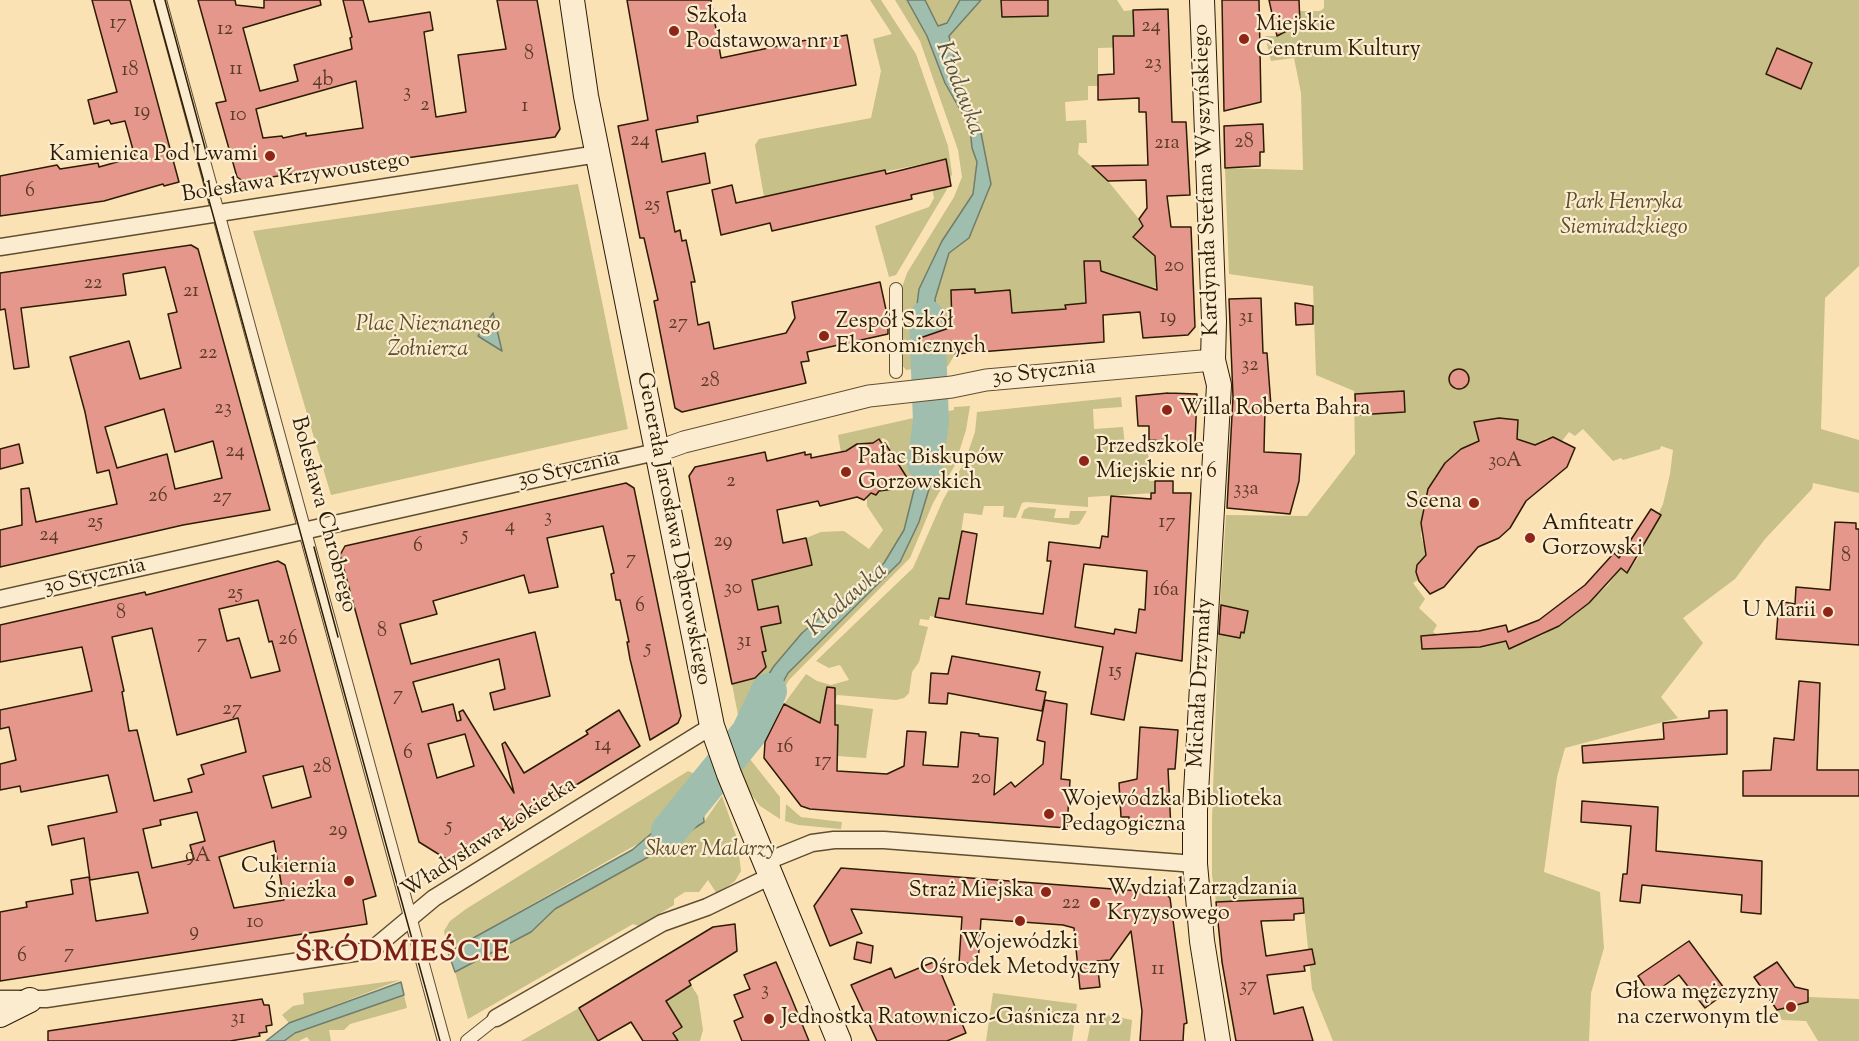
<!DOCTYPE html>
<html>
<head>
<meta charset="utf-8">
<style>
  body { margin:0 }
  canvas { display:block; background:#fbe2b5 }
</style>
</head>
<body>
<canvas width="1859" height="1041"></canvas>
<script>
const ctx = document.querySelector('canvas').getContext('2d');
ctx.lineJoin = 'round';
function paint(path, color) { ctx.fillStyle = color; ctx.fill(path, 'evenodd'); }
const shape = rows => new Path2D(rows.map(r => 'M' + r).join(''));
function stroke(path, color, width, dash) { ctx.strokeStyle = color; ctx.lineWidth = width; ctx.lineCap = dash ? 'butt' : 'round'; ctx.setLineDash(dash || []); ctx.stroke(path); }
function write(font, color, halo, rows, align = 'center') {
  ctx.font = font + ' "Sorts Mill Goudy",serif'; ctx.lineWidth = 4.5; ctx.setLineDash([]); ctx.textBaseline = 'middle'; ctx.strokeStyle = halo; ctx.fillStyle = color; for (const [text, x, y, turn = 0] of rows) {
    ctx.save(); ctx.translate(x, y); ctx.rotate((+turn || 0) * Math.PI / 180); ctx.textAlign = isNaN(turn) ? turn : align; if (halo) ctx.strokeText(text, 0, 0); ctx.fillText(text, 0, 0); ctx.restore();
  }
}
paint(shape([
  [870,0,881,0,916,54,948,146,952,174,946,191,896,275,889,277,875,226,929,207,934,198,927,163,764,197,755,145,759,139,871,118,881,71,873,39,892,34],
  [895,0,907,0,927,36,945,83,970,127,972,147,977,162,973,194,942,241,919,289,915,321,921,368,906,370,901,364,901,290,907,273,954,197,962,177,958,150,920,41],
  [925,0,960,0,947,23,938,26],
  [981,0,1001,0,1002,17,1048,16,1048,0,1117,0,1124,11,1133,10,1134,47,1098,48,1098,86,1088,86,1088,100,1065,102,1066,121,1086,120,1087,143,1079,143,1078,154,1108,181,1139,219,1143,226,1133,237,1155,253,1157,287,1151,288,1114,275,1101,275,1100,261,1084,261,1085,299,1090,307,1066,304,1066,309,1012,313,1010,290,996,291,976,309,974,289,951,290,952,325,949,328,955,354,948,366,938,367,934,299,949,253,969,238,991,184,981,133,959,79,949,36],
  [1324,0,1859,0,1859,266,1825,298,1821,429,1859,440,1859,493,1813,483,1812,489,1765,539,1735,579,1683,618,1703,643,1661,697,1678,718,1565,748,1557,777,1544,872,1600,892,1604,948,1591,993,1589,1041,1333,1041,1312,989,1303,898,1216,902,1212,875,1212,821,1218,638,1226,515,1307,516,1355,454,1354,391,1316,375,1313,286,1229,274,1225,168,1303,170,1301,93,1294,58,1271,61,1265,36,1278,36,1300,24,1300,11,1320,11,1324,8],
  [1499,418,1518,420,1517,440,1538,446,1546,438,1562,441,1569,432,1575,436,1583,429,1613,461,1621,458,1623,460,1660,449,1661,446,1673,450,1670,474,1663,504,1641,553,1628,573,1621,568,1608,585,1576,614,1543,635,1509,649,1506,641,1480,647,1446,648,1446,639,1433,632,1437,625,1419,608,1425,599,1413,583,1418,580,1417,565,1427,556,1421,536,1423,505,1434,478,1445,463,1461,449,1479,442,1474,422],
  [578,184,628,429,331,495,253,231],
  [1121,397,1122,407,1093,409,1094,429,1123,427,1125,447,1148,446,1149,481,1155,481,1155,493,1088,497,1088,507,1026,502,1022,503,1016,518,1003,517,1004,506,984,506,982,515,964,513,951,600,935,617,930,616,929,620,920,619,919,625,928,627,919,662,912,672,909,693,904,698,896,700,837,695,835,704,873,709,866,758,837,756,838,725,835,725,834,716,821,716,819,725,784,704,806,674,817,681,831,685,849,680,840,665,829,668,816,661,913,568,943,500,965,461,975,432,977,412],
  [970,406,966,430,955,465,933,503,910,558,789,680,773,708,755,750,751,742,788,673,900,562,919,522,937,463,944,412,954,410,954,407],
  [927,415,921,462,904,530,884,563,802,633,774,666,739,720,732,684,755,678,765,667,762,652,766,651,760,623,764,626,781,622,777,606,754,611,755,593,750,575,756,579,767,576,764,563,744,533,780,525,783,544,795,569,812,565,806,538,821,532,844,531,869,549,883,530,867,506,867,494,876,495,879,491,900,488,903,483,887,451,890,447,888,441,883,438,876,444,853,447,841,452,838,435],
  [1029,507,1056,509,1054,518,1069,518,1070,511,1087,511,1079,524,1074,525,1021,518,1024,510],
  [728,741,738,744,780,797,780,819,760,806,748,790],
  [688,771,695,774,701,784,648,838,448,952,444,931,450,921,466,909],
  [722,796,737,838,741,871,735,881,717,894,708,880,699,892,685,892,674,899,674,905,639,926,633,924,468,1019,455,972,531,932,555,909,659,851,704,822],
  [786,804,801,817,842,822,841,829,798,825,785,821],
  [400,980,289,1023,282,1015,293,1006,304,1004,303,993],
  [691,985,698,996,703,1030,700,1041,667,1041,682,1027,670,1007,660,1004],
  [993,993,1077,1004,1072,1041,986,1041],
  [404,995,407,1008,350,1024,344,1030,329,1030,331,1041,310,1041,307,1037,299,1041,284,1041,295,1033],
  [1808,997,1859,999,1859,1041,1818,1041,1806,1021,1782,1020,1777,1010,1807,1002],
  [579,1008,598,1041,521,1041],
  [1093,1012,1132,1020,1130,1041,1087,1041]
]), '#c7c088');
const water = shape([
  [907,0,925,0,938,26,947,23,960,0,981,0,949,36,959,79,981,133,991,184,969,238,949,253,935,299,938,367,921,368,915,321,919,289,942,241,973,194,977,162,972,148,970,127,945,83,927,36,907,0],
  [493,313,502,351,478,336,493,313],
  [945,415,937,463,919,522,900,562,788,673,751,742,739,720,774,666,802,633,884,563,904,530,921,462,927,416,945,415],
  [701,784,704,822,659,851,555,909,531,932,455,972,448,952,632,850,665,822,701,784],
  [401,982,404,995,295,1033,284,1041,266,1041,289,1023,401,982]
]);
paint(water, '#9fbeae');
stroke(water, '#717d6a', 1.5);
stroke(shape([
  [925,463,931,422,927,318],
  [669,831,749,733,769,691]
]), '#9fbeae', 36);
const building = shape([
  [92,0,130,0,179,182,164,186,163,184,104,201,0,216,0,176,57,165,60,169,98,163,99,167,135,157,125,121,111,124,109,120,94,124,88,100,117,92,92,0],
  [198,0,235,0,236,5,264,8,264,0,320,0,321,5,243,28,260,91,298,81,294,65,352,49,350,38,352,37,343,0,363,0,369,22,430,12,433,30,424,32,436,117,466,112,458,55,506,49,497,0,537,0,560,129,555,137,243,181,237,177,216,103,226,101,198,0],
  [356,81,363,128,306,136,306,133,283,138,282,136,263,138,256,109,356,81],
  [627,0,711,0,721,58,816,38,819,40,847,35,856,85,697,116,698,122,656,130,662,162,705,153,710,183,667,192,675,232,680,230,682,241,686,240,695,282,691,282,698,325,709,322,714,349,786,333,795,318,792,302,880,282,888,319,888,334,807,352,809,361,801,362,806,383,682,412,675,408,654,301,658,300,644,238,640,238,618,126,648,120,627,0],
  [1001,0,1048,0,1048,16,1002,17,1001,0],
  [1222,0,1259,0,1261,102,1224,111,1222,0],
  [1269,0,1299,0,1300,24,1277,36,1269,0],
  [1168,9,1172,122,1186,122,1190,195,1167,196,1171,227,1191,227,1195,327,1188,335,1143,338,1140,312,1103,315,1104,342,955,354,953,341,922,346,920,338,952,327,951,290,975,289,975,293,1010,290,1012,313,1066,309,1065,305,1086,303,1084,261,1100,261,1101,271,1157,290,1155,256,1133,237,1143,226,1139,219,1147,208,1146,180,1108,181,1092,166,1148,165,1146,112,1139,112,1139,98,1098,100,1098,75,1114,74,1113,36,1134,36,1133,10,1168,9],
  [1777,48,1812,63,1801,89,1766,74,1777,48],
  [1263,124,1264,152,1260,152,1260,166,1225,168,1224,126,1263,124],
  [946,159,951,186,911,195,912,199,772,231,770,223,721,235,712,190,732,185,736,203,885,170,886,174,946,159],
  [191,245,198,249,270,510,183,525,0,567,0,530,22,525,21,489,29,488,36,522,117,504,109,470,97,473,85,412,70,357,129,341,140,379,181,368,168,314,177,312,165,267,123,274,126,295,21,308,29,367,14,369,5,309,0,310,0,273,191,245],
  [164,409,175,452,213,441,222,478,175,489,167,454,117,468,105,427,164,409],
  [1261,298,1263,353,1267,353,1271,406,1265,407,1264,452,1301,454,1299,481,1290,514,1227,508,1233,397,1229,299,1261,298],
  [1295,303,1313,306,1313,324,1296,325,1295,303],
  '1449 379a10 10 0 1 1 20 0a10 10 0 1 1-20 0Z',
  [1404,391,1405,412,1356,415,1355,394,1404,391],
  [1168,393,1197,394,1195,443,1149,440,1149,426,1138,426,1136,396,1168,393],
  [1499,418,1518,420,1517,439,1535,445,1553,437,1575,448,1567,467,1526,501,1510,528,1499,538,1478,547,1444,587,1430,594,1419,581,1416,572,1417,565,1426,555,1421,523,1428,489,1445,463,1461,449,1479,441,1474,422,1499,418],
  [879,439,883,445,885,443,911,484,891,481,894,489,879,491,876,495,871,493,864,500,857,497,820,506,818,501,777,510,783,543,806,538,812,565,752,580,758,610,778,606,781,623,761,627,766,651,762,652,766,667,755,678,732,684,689,476,695,467,765,452,767,461,805,452,805,455,811,454,811,458,846,451,857,444,873,443,879,439],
  [19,444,23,463,0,469,0,449,19,444],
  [1155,481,1173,481,1173,493,1191,493,1182,661,1136,653,1124,720,1091,714,1103,647,935,617,939,598,949,599,962,531,977,534,966,604,1043,614,1051,561,1047,561,1049,542,1100,548,1102,536,1108,537,1111,496,1151,499,1151,493,1155,493,1155,481],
  [1084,564,1147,571,1145,610,1139,609,1136,633,1115,629,1114,634,1075,627,1084,564],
  [626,483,634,488,681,716,678,723,650,740,630,659,627,642,629,642,620,600,616,600,611,574,614,573,603,526,547,538,558,587,529,593,524,575,433,601,437,614,400,624,411,664,535,632,550,696,494,710,490,693,505,689,499,659,413,682,422,712,453,704,457,721,461,720,459,712,463,710,514,793,502,744,505,742,524,773,588,734,586,731,619,710,640,746,458,857,456,855,448,860,419,842,340,555,345,546,626,483],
  [465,734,474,766,437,778,428,744,465,734],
  [1651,509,1661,515,1627,573,1621,568,1589,603,1559,626,1509,649,1506,641,1480,647,1422,649,1421,636,1479,631,1506,625,1508,632,1539,620,1585,585,1614,553,1619,558,1651,509],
  [1835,522,1856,523,1856,529,1859,529,1859,645,1776,639,1779,601,1795,604,1796,587,1830,590,1835,522],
  [278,561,285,565,376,896,363,900,367,924,0,981,0,912,27,907,26,902,73,894,71,880,89,877,96,921,148,913,138,872,90,880,84,838,52,845,48,826,117,812,108,775,21,792,20,786,0,790,0,764,16,760,9,727,0,729,0,710,92,691,82,647,0,662,0,625,145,592,146,595,278,561],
  [258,600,269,642,272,641,280,671,251,678,239,638,227,641,219,609,258,600],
  [152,628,177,735,238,718,246,752,201,765,204,774,188,779,192,792,154,801,137,730,129,731,122,692,124,691,112,637,152,628],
  [303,766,311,797,272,808,263,776,303,766],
  [197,812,205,841,190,845,194,859,152,868,143,829,161,825,160,820,197,812],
  [274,841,284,900,234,908,219,857,274,841],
  [1221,605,1248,611,1244,633,1241,632,1240,638,1219,634,1221,605],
  [952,656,1040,672,1036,690,1046,692,1042,711,948,693,947,704,929,703,931,673,948,674,952,656],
  [1799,681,1820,683,1817,770,1859,770,1859,796,1743,796,1743,771,1771,770,1774,738,1794,740,1799,681],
  [827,687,835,688,835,725,838,725,837,771,887,774,904,766,907,731,926,732,923,765,958,767,961,732,979,734,979,736,998,738,994,795,1011,782,1015,787,1043,764,1045,742,1037,740,1045,700,1067,704,1061,779,1070,780,1067,828,810,809,801,806,764,758,765,742,784,704,820,723,827,687],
  [1727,710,1727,754,1583,763,1582,746,1664,739,1663,723,1709,718,1709,711,1727,710],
  [1140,727,1178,730,1175,769,1168,769,1171,829,1130,831,1129,817,1121,817,1119,783,1137,779,1140,727],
  [1582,801,1658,807,1656,851,1762,861,1761,914,1741,912,1742,895,1642,885,1640,903,1620,901,1623,874,1627,874,1631,826,1581,822,1582,801],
  [841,868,1165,893,1170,898,1187,1023,1184,1024,1183,1041,1140,1041,1142,1011,1131,931,1110,960,1097,961,1100,987,1080,989,1074,928,1063,925,981,919,978,964,959,963,962,917,851,909,862,933,830,946,814,906,841,868],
  [1303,898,1304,913,1294,914,1294,920,1261,921,1266,956,1312,949,1315,964,1304,966,1305,971,1267,975,1274,1014,1303,1007,1313,1041,1236,1041,1222,962,1216,902,1303,898],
  [735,924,737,951,689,981,691,985,666,1001,682,1027,673,1033,678,1041,643,1041,631,1022,598,1041,579,1008,713,927,735,924],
  [1689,941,1727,992,1705,1008,1679,975,1651,995,1638,976,1689,941],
  [857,942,873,946,871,963,854,959,857,942],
  [936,961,966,1033,947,1041,877,1041,851,985,891,968,895,978,936,961],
  [776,962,791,997,809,1041,742,1041,734,1021,743,1017,734,995,750,989,744,975,776,962],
  [1777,962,1795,987,1808,990,1808,1002,1777,1010,1754,977,1777,962],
  [262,999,264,1005,269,1005,272,1025,266,1026,267,1032,259,1033,260,1036,230,1041,48,1041,48,1031,262,999]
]);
paint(building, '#e6978c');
stroke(building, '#2c1c04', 1.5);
const pedestrian = shape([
  [160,0,444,1041],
  [896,372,896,289],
  [467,1041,496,1018]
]);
const minor = shape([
  [0,247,598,154],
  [0,599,656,452],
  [765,862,812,843,834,840,884,840,1195,864],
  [0,999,46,999,367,951,374,948,434,898,712,726],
  [496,1018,662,923,707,907,771,876]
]);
const tertiary = shape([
  [656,452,684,442,869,396,952,387,986,380,1213,360]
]);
const secondary = shape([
  [572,0,586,96,712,726,729,774,839,1041],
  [1202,0,1214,321,1213,360,1219,385,1195,810,1195,864,1202,941,1218,1041],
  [0,1015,30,1000]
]);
stroke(pedestrian, '#604e30', 14);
stroke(minor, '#604e30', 19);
stroke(tertiary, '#604e30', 23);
stroke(secondary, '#2c1c04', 26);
stroke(pedestrian, '#fceccf', 12);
stroke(minor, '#fceccf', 16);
stroke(tertiary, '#fceccf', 21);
stroke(secondary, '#fceccf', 24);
stroke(shape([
  [154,0,440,1041],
  [165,0,208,159],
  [314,547,338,637]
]), '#2c1c04', 1.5);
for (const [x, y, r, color] of [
  [674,31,6,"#8f2418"],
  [1244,39,6,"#8f2418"],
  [270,156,6,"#8f2418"],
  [824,336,6,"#8f2418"],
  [1167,410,6,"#8f2418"],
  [1084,461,6,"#8f2418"],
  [846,472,6,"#8f2418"],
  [1474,503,6,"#8f2418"],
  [1530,538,6,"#8f2418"],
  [1828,612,6,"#8f2418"],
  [1049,814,6,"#8f2418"],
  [349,881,6,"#8f2418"],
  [1046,892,6,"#8f2418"],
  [1095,903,6,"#8f2418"],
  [1020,921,6,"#8f2418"],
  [1791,1007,6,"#8f2418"],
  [769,1019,6,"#8f2418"]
]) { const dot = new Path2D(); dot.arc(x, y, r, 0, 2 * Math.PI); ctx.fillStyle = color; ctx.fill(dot); stroke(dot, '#fceccf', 2); }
write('20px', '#5a3b26', null, [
  ["17",118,25],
  ["24",1151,28],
  ["12",225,31],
  ["8",529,56],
  ["23",1153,65],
  ["11",236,71],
  ["18",130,72],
  ["4b",323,82],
  ["3",407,94],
  ["2",425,107],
  ["1",525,108],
  ["19",142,113],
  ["10",238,117],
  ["24",640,142],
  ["28",1244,144],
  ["21a",1167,145],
  ["6",30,193],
  ["25",652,207],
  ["20",1174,268],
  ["22",93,285],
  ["21",191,293],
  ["19",1168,319],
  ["31",1246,319],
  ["27",678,325],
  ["22",208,355],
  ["32",1250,367],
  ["28",710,383],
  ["23",223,410],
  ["24",235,453],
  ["30A",1505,463],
  ["2",731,483],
  ["33a",1246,491],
  ["26",158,498],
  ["27",222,499],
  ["3",548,519],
  ["25",95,524],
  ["17",1167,524],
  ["4",510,528],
  ["24",49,537],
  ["5",465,537],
  ["29",723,543],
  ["6",418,548],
  ["8",1846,558],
  ["7",631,561],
  ["30",733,590],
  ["16a",1166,592],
  ["25",235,595],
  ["6",640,608],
  ["8",121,615],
  ["8",382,633],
  ["26",288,641],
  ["31",744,643],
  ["7",202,645],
  ["5",648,650],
  ["15",1115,673],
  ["7",398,697],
  ["27",232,711],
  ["14",603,747],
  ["16",785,749],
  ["6",408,755],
  ["17",823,763],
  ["28",322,769],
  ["20",981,780],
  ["5",449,828],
  ["29",338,832],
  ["9A",198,858],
  ["22",1071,905],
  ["10",255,924],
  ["9",194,933],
  ["7",69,955],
  ["6",22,958],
  ["11",1158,971],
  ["37",1248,988],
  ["3",765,992],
  ["31",238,1020]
]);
write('22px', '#2c1c04', '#fceccf', [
  ["Szkoła",686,18],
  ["Podstawowa nr 1",686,43],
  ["Miejskie",1256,26],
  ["Centrum Kultury",1256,51],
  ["Kamienica Pod Lwami",258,156,"right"],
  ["Zespół Szkół",836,323],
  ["Ekonomicznych",836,348],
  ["Willa Roberta Bahra",1179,410],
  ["Przedszkole",1096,448],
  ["Miejskie nr 6",1096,473],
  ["Pałac Biskupów",858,459],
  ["Gorzowskich",858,484],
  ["Scena",1462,503,"right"],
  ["Amfiteatr",1542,525],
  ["Gorzowski",1542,550],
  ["U Marii",1816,612,"right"],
  ["Wojewódzka Biblioteka",1061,801],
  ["Pedagogiczna",1061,826],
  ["Cukiernia",337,868,"right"],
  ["Śnieżka",337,893,"right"],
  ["Wydział Zarządzania",1107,890],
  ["Kryzysowego",1107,915],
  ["Straż Miejska",1034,892,"right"],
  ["Wojewódzki",1020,944,"center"],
  ["Ośrodek Metodyczny",1020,969,"center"],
  ["Głowa mężczyzny",1779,994,"right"],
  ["na czerwonym tle",1779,1019,"right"],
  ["Jednostka Ratowniczo-Gaśnicza nr 2",781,1019]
], 'left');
write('22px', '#2c1c04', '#fceccf', [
  ["Bolesława Krzywoustego",296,179,-9],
  ["Kardynała Stefana Wyszyńskiego",1208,180,-92],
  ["30 Stycznia",1044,374,-6],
  ["30 Stycznia",569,471,-13],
  ["Bolesława Chrobrego",322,515,75],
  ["Generała Jarosława Dąbrowskiego",672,529,79],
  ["30 Stycznia",95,578,-13],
  ["Michała Drzymały",1202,683,-87],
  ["Władysława Łokietka",490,839,-33]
]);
write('italic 22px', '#5a4d2c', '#fceccf', [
  ["Park Henryka",1624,204],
  ["Siemiradzkiego",1624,229],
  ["Plac Nieznanego",428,326],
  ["Żołnierza",428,351],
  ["Skwer Malarzy",710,851]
]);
write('italic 24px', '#545540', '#fceccf', [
  ["Kłodawka",958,89,69],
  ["Kłodawka",848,601,-41]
]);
ctx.letterSpacing = '1.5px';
write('bold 28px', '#7a1f14', '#fceccf', [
  ["ŚRÓDMIEŚCIE",403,955]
]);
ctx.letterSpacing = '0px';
</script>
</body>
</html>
